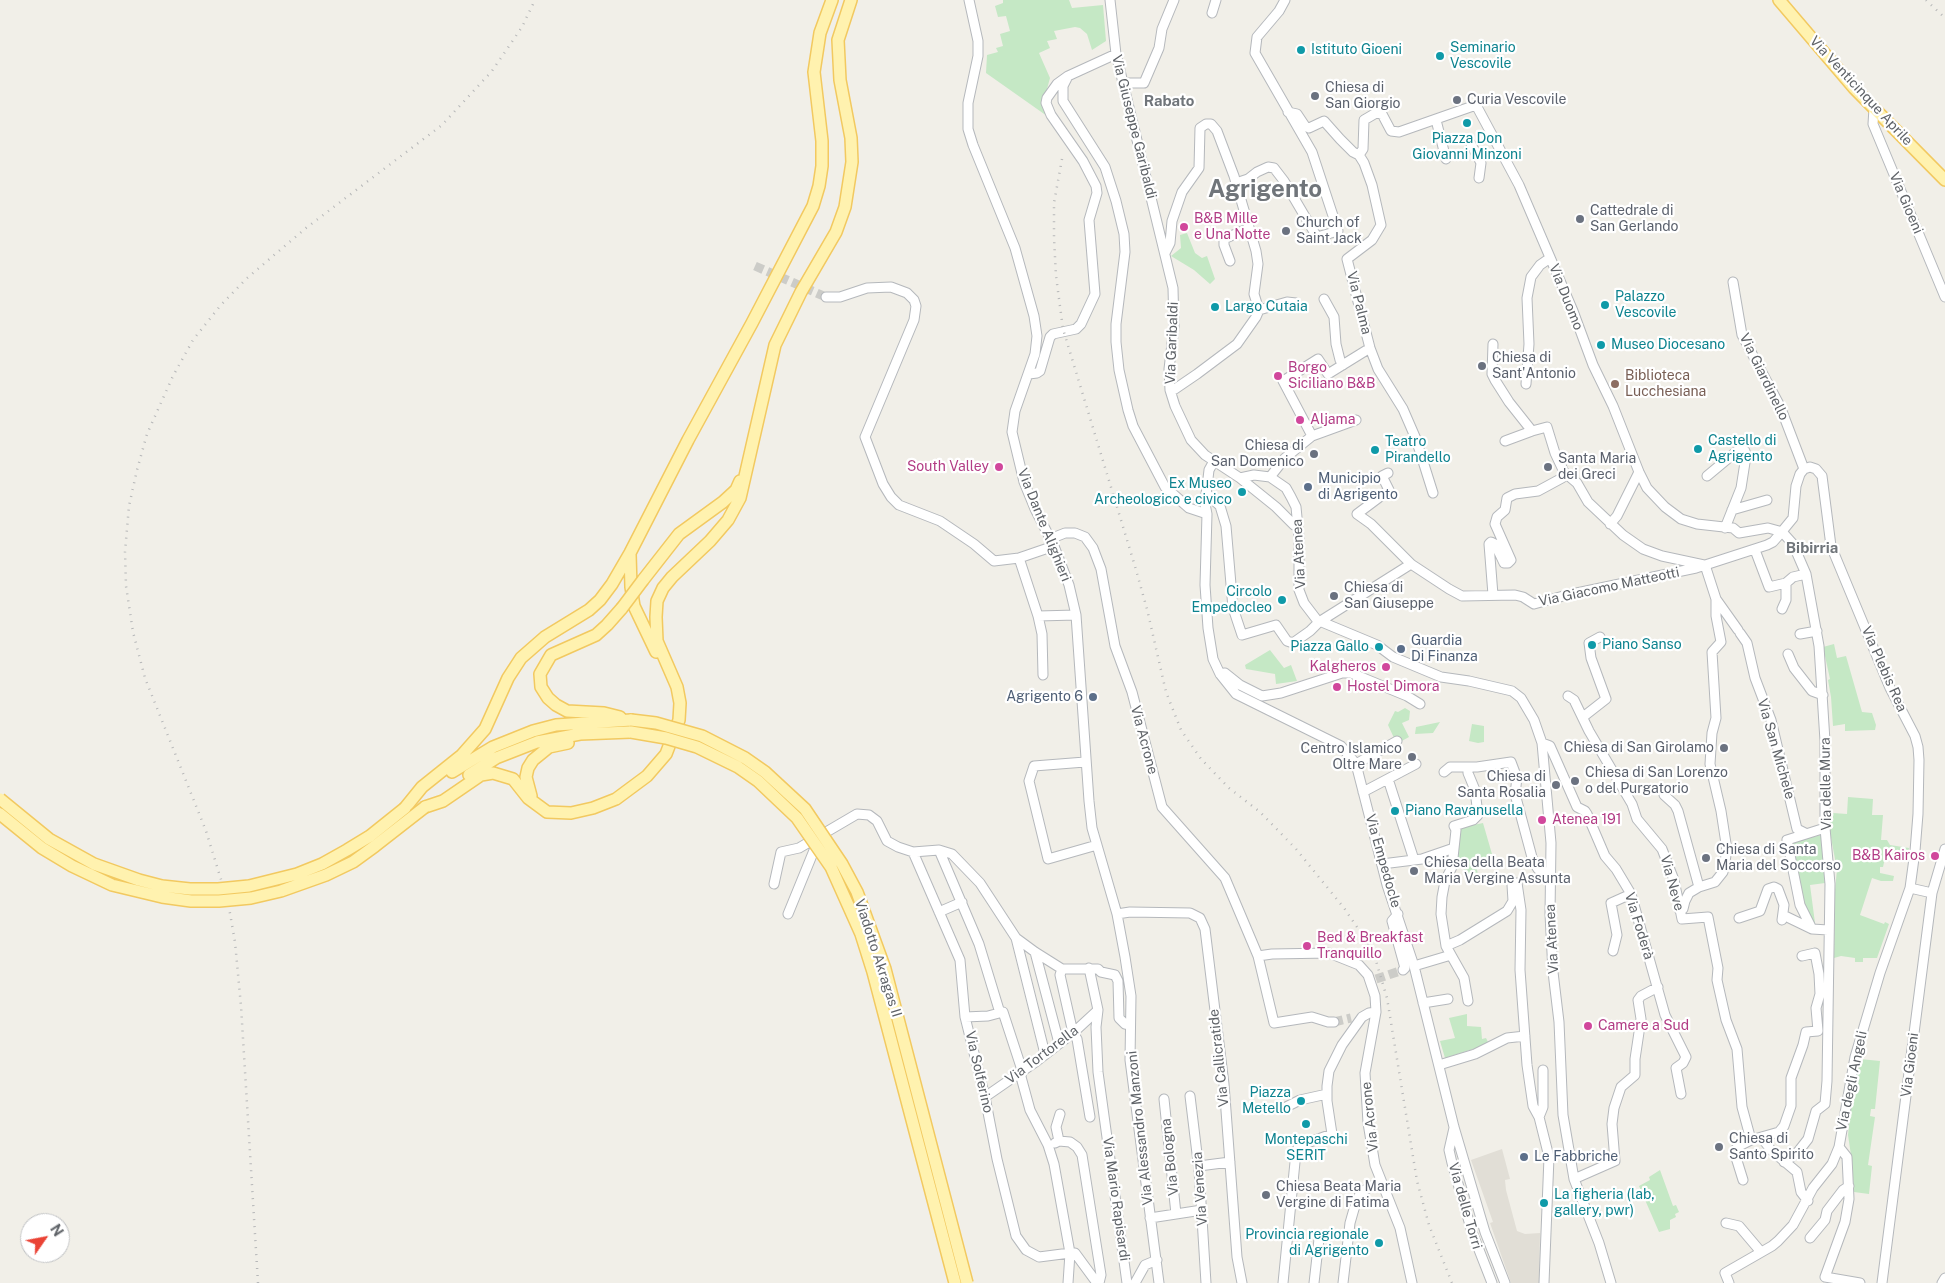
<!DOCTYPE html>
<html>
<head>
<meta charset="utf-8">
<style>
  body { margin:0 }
  #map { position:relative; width:1945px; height:1283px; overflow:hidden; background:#f1efe8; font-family:"Public Sans",sans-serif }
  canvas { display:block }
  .north { position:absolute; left:20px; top:1213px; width:50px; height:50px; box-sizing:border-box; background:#fff; border:1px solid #bfc1c3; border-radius:50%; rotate:57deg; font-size:14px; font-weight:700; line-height:20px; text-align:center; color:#5f6368 }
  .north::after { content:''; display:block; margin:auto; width:18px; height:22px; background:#ea4335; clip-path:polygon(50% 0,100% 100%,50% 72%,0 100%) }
</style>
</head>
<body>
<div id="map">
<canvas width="1945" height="1283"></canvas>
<div class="north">N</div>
</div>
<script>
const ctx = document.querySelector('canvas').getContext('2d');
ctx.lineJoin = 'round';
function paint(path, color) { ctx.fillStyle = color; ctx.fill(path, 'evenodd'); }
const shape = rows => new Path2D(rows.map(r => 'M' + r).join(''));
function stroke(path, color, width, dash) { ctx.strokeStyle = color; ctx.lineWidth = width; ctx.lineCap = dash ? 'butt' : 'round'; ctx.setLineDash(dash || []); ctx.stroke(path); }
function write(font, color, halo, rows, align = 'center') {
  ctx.font = font + ' "Public Sans",sans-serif'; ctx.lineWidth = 4.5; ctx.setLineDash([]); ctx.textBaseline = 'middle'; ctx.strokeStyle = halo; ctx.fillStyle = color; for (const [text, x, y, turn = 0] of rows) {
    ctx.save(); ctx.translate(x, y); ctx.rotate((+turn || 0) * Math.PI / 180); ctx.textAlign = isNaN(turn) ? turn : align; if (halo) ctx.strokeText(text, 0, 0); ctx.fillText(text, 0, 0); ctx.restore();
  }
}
paint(shape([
  [1502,1149,1510,1179,1505,1180,1506,1190,1517,1231,1525,1234,1540,1233,1539,1283,1511,1283,1490,1223,1493,1222,1471,1160]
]), '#e1ded6');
paint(shape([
  [1003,0,1069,0,1072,8,1103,5,1106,41,1092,50,1087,34,1080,28,1075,27,1054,31,1057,39,1047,41,1050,48,1039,53,1050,78,1044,100,1047,116,986,73,987,55,998,52,996,48,1003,46,1000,34,1010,31,1006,16,998,17,995,6,1003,3],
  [1187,233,1195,253,1202,258,1207,256,1215,279,1210,284,1194,270,1171,256,1181,248,1180,235],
  [1834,644,1837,658,1846,656,1862,712,1872,713,1876,725,1875,730,1845,731,1845,724,1833,726,1831,697,1828,680,1830,679,1823,647],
  [1270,650,1284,668,1291,665,1297,681,1276,684,1275,674,1246,669,1245,665],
  [1405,708,1410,711,1409,720,1402,723,1409,737,1400,742,1398,736,1394,738,1388,725,1395,711,1398,712],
  [1440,722,1433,733,1415,734,1416,727],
  [1472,724,1484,726,1484,742,1478,743,1469,741],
  [1848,797,1873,799,1872,815,1883,815,1881,840,1887,840,1890,845,1909,848,1907,861,1885,858,1883,867,1880,867,1880,873,1894,876,1893,881,1881,881,1872,878,1860,915,1884,924,1885,922,1889,924,1877,958,1863,958,1863,962,1855,962,1855,958,1841,956,1834,958,1835,889,1837,870,1828,821,1833,820,1833,813,1847,814],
  [1483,823,1494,861,1480,864,1477,856,1474,857,1478,874,1466,877,1463,867,1455,870,1459,828],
  [1821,835,1825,883,1810,885,1815,923,1811,921,1803,903,1794,871,1792,842],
  [1467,1014,1467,1026,1481,1027,1482,1039,1486,1038,1489,1044,1445,1058,1440,1041,1455,1038,1449,1018],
  [1860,1059,1880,1061,1875,1109,1871,1109,1870,1116,1875,1117,1868,1165,1872,1166,1869,1194,1854,1192,1852,1162,1848,1135,1850,1115,1849,1114],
  [1660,1170,1673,1206,1676,1205,1679,1212,1675,1214,1676,1217,1670,1220,1670,1229,1659,1232,1639,1186,1650,1180,1649,1177]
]), '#c5e8c5');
stroke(shape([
  [755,266,826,297],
  [1376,979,1403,970],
  [1334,1022,1351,1018]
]), '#ccccc8', 9, [9, 4.5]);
const minor = shape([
  [969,0,978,41,978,56,968,103,968,129,973,145,1015,248,1034,316,1037,336,1035,354,1015,411,1012,432,1024,482,1035,509,1054,546,1069,585,1076,615,1089,801,1092,828,1117,914,1125,957,1131,996,1130,1060,1159,1283],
  [1110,0,1116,54,1173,288,1174,327,1169,369,1170,390,1175,406,1191,440,1205,455,1240,478,1276,507,1294,525,1298,525],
  [1212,13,1216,0],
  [1068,76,1063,86,1063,101,1105,167,1116,201,1124,234,1125,252,1116,324,1116,342,1119,370,1128,410,1133,426,1165,487,1189,508,1207,514],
  [1124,83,1144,83,1159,48,1162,29,1174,0],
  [1874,108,1873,124,1945,297],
  [1288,112,1297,114,1305,126,1309,128,1324,121,1340,139,1353,152,1359,155,1364,163,1372,185,1381,225,1372,240,1347,259,1370,348,1378,369,1403,409,1416,439,1433,493],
  [1436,120,1446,159],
  [1471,144,1481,163,1479,178],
  [1359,155,1363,149,1364,120,1376,113,1382,114,1391,131,1399,132,1476,105,1519,185,1573,311,1593,365,1613,406,1639,472,1647,488,1665,507,1681,519,1697,524,1733,528,1739,533,1768,528,1779,531],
  [1236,183,1248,179,1257,172,1268,167,1274,168,1284,181,1317,237,1338,231,1312,152,1255,53,1257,37,1279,11,1285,0],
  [1165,253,1170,243,1172,221,1182,192,1199,168,1200,128,1206,124,1211,124,1217,131,1234,176,1256,251,1258,264,1254,294,1259,310],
  [1230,261,1224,245,1224,239,1249,228],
  [1733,282,1742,335,1780,406,1804,469],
  [826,297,840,297,867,288,891,287,907,293,914,300,916,306,914,320,865,437,883,484,891,497,899,505,940,521,974,544,994,561,1019,558,1054,546],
  [1324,299,1334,317,1336,344,1340,360,1343,365],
  [1259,310,1287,302,1296,303],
  [1493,344,1492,374,1495,380,1509,402,1532,431,1547,427,1555,453,1564,472,1577,483,1588,502,1623,535,1643,549,1662,556,1704,565],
  [1029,374,1037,373,1040,371,1050,337,1053,334,1076,329,1081,324,1095,294,1089,220,1097,193,1096,186,1083,161,1051,115,1046,103,1047,98,1057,84,1068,76,1116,54],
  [1526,384,1529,344,1527,298,1531,277,1540,265,1550,258],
  [1170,390,1175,389,1197,374,1237,344,1256,317,1259,310],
  [1312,436,1356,420],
  [1505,441,1532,431],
  [1214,461,1209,470,1205,504,1207,514,1205,585,1208,628,1213,659,1220,674,1236,694,1341,746,1356,764,1387,885,1414,966,1454,1127,1485,1232,1505,1283],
  [1388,473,1382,476,1389,490,1357,514,1371,524,1411,564,1449,589,1462,596,1515,595,1523,597,1534,604,1567,595,1696,568,1767,545,1773,542,1780,534],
  [1707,476,1737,451,1742,449,1745,451,1746,456,1741,488,1725,528],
  [1270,477,1285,458,1312,436,1283,381,1318,359,1328,374,1370,348],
  [1240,478,1254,475,1270,477,1286,488,1291,497,1296,507,1299,538,1299,590,1304,603,1317,620,1377,645,1393,657,1441,677,1469,681,1512,691,1521,698,1534,720,1542,743,1551,843,1550,914,1553,972,1559,1022,1563,1115,1574,1179,1599,1243,1611,1283],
  [1206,493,1220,506,1226,526,1233,608,1242,635,1276,625,1287,641,1293,643,1310,631,1319,622,1411,564],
  [1732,510,1767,500],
  [1610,524,1617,516,1639,472],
  [1784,529,1793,518,1796,486,1800,474,1804,469],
  [1050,539,1065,533,1075,533,1085,537,1093,548,1101,569,1115,646,1132,692,1162,807,1225,878,1258,956,1274,1023,1312,1017,1328,1022,1334,1022],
  [1755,550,1769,587,1786,583,1793,577,1806,574],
  [1019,558,1038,616,1042,634,1043,675],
  [1493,595,1489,544,1491,542,1495,544,1504,563,1508,563,1511,560,1495,524,1497,517,1505,510,1507,498,1515,494,1538,491,1562,478,1564,475,1564,472],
  [1716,599,1738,630],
  [1782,609,1786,600,1786,583],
  [1038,616,1076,615],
  [1740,633,1747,643,1755,678,1771,720,1797,829,1805,833],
  [1800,634,1817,631],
  [1788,654,1794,668,1812,691,1823,695],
  [1220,674,1225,673,1240,685,1262,696,1281,693,1342,673,1351,673,1407,696,1420,704],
  [1568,696,1574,700,1589,731,1632,804,1637,819,1662,849,1674,880,1682,919,1708,917,1718,968,1717,980,1726,1020,1737,1049,1742,1107,1751,1140,1739,1146,1734,1151,1743,1180],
  [1583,717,1606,699,1591,658,1589,643,1600,637],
  [1542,743,1550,746,1577,807,1585,811,1587,814,1605,856,1616,869,1631,894,1665,1015,1686,1057,1683,1063,1676,1068,1681,1094],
  [1085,762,1034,766,1029,781,1048,859,1097,845],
  [1356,764,1397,741],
  [1444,772,1450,767,1477,767,1511,762,1517,778,1515,794,1533,861,1538,869,1550,874],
  [1388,779,1414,860],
  [1363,792,1416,764],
  [1664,795,1675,805,1678,811,1699,887],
  [1825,828,1787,840,1800,905,1812,929,1828,930],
  [939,850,979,944,1000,1013],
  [913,852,960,960,965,1017,985,1097,997,1159,1016,1236,1026,1250,1039,1257,1070,1253],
  [1382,864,1422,859,1454,848],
  [774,884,781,852,799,848,857,814,869,815,877,821,887,841,898,847,913,852,939,850,952,854,980,883,1016,938,1035,952,1062,969,1098,969,1101,972,1115,975,1118,981,1119,1018,1125,1024,1130,1025],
  [1910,888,1932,893],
  [1680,911,1683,909,1685,901,1689,893,1699,887,1715,882,1723,872,1727,850,1721,811,1710,764,1712,733,1716,718,1712,652,1721,642,1716,616,1716,599,1705,565],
  [939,912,962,902],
  [788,914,817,843],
  [1117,914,1130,912,1190,913,1200,918,1205,929,1224,1084,1237,1257,1242,1283],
  [1398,914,1392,921,1405,968,1403,970],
  [1783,915,1812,929],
  [1739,918,1760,911,1768,889,1774,887,1778,889,1784,905,1782,920],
  [1016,938,1045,1054],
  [1446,946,1460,940,1507,911,1513,901,1512,885,1514,883,1517,883,1521,910,1520,970,1527,1065,1533,1106,1539,1117,1549,1157,1544,1283],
  [1613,951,1617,935,1611,903,1631,894],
  [1035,952,1059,1043],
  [1451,955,1464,978,1468,1001],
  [1258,956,1272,954,1329,953,1359,965,1368,975,1375,996,1376,1012,1365,1073,1368,1123,1375,1165,1400,1228,1412,1283],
  [1414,966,1451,955,1446,946,1441,914,1442,897,1445,881,1452,867,1456,830,1454,826,1473,820,1478,815,1475,790,1468,773,1468,767],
  [1089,968,1098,1010,1096,1027,1098,1072,1127,1283],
  [1062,969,1060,975,1073,1033,1077,1039,1090,1117],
  [1423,1003,1448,999],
  [965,1017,988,1016,1003,1012,1022,1070,1021,1077,1030,1110,1048,1145,1054,1164,1070,1253,1068,1283],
  [1439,1065,1475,1054,1507,1038,1525,1036],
  [1190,1096,1199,1170,1206,1283],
  [985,1097,1037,1061,1073,1033,1098,1010],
  [1164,1099,1176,1214],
  [1286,1107,1300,1100,1327,1094],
  [1539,1117,1543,1107,1543,1070],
  [1454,1128,1449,1150,1452,1163,1472,1232,1492,1283],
  [1762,1138,1771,1150,1797,1172,1801,1192,1808,1201],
  [1751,1140,1779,1132,1784,1126,1791,1106,1791,1078,1803,1045,1806,1032,1818,1031,1816,1008,1820,994,1819,974,1815,953,1802,956],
  [1059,1141,1070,1142,1077,1147,1082,1155,1098,1256,1101,1275,1099,1283],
  [1055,1143,1059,1141,1056,1127,1060,1114],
  [1839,1147,1847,1157,1849,1199,1845,1222,1825,1277,1860,1283],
  [1784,1162,1797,1153,1808,1139,1816,1111,1825,1104,1827,1081,1830,884,1825,828,1825,741,1819,646,1806,574,1793,544,1784,534],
  [1199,1166,1230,1162],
  [1574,1179,1615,1161,1612,1124,1614,1108,1621,1087,1635,1075,1635,1059,1641,1019,1638,1000,1641,996,1658,987],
  [1150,1218,1202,1210],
  [1726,1223,1739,1226,1761,1252],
  [1810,1238,1825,1220,1827,1211,1843,1190,1849,1186],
  [1070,1253,1075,1253,1097,1283],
  [1135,1283,1145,1265,1157,1260],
  [1283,1283,1296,1152,1299,1146,1332,1134,1327,1101,1327,1086,1329,1071,1342,1045,1362,1017,1369,1013,1376,1012],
  [1314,1283,1319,1239],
  [1343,1283,1350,1223,1354,1209,1359,1196,1365,1190,1372,1186,1382,1184],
  [1729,1283,1725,1273,1772,1246,1778,1241,1793,1225,1813,1188,1832,1164,1839,1147,1855,1057,1880,973,1910,888,1915,851,1918,814,1919,760,1918,747,1915,736,1890,688,1831,546,1822,476,1816,469,1810,467,1804,469],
  [1882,1283,1932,893,1945,849],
  [1942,1283,1945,1278]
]);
const major = shape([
  [1779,0,1854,88,1945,180],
  [630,554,631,587,634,606,656,652],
  [643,580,679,534,723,502,736,490,740,481],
  [620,717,604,713,567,711,556,705,548,698,541,687,540,674,551,655,596,635,607,625,622,608],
  [452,772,493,747,533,731,556,725,631,720],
  [469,775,496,758,537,742,580,734,631,732],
  [531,796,526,777,528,768,533,760,549,747,568,743],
  [425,807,443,801,481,775,493,773,513,779,528,798,547,812,571,813,593,808,616,799,647,776,666,754,679,720,680,703,677,687,657,641,656,617,657,601,663,588,672,577,710,541,728,520,740,498,775,345,801,292,836,232,845,207,852,162,851,138,840,80,838,40,851,0],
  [405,808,422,787,462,755,485,729,508,678,521,658,545,637,589,610,600,600,612,584,630,553,688,440,752,323,813,206,819,186,822,166,822,141,814,72,820,33,832,0]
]);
stroke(minor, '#b5b8bc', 11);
stroke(major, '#f2c960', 14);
stroke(minor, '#fff', 9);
stroke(major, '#fff2af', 11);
stroke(shape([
  [1926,0,1945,18],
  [1062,159,1054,203,1054,238,1056,276,1063,329,1134,563,1147,609,1166,692,1181,730,1201,759,1229,788,1260,812,1296,849,1344,908,1368,943,1376,961,1387,998,1417,1181,1429,1225,1452,1283],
  [258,1283,241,1006,235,942,228,902,206,831,145,678,133,632,126,586,125,552,129,506,137,470,147,434,173,376,193,340,220,306,246,279,306,228,442,125,492,71,522,27,535,0]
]), '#b6b7b8', 2.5, [1, 6]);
const majorBridge = shape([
  [622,608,643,580],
  [631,720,656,723,702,736,745,758,765,772,805,809,842,864,857,892,885,969,967,1283],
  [631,732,666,738,697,747,738,767,758,781,797,818,831,867,861,934,873,972,955,1283],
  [0,799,49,839,94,864,139,880,162,886,190,889,218,889,249,886,297,874,322,864,347,850,370,836,405,808],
  [0,814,42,848,72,866,112,885,162,897,191,901,219,901,251,898,281,891,326,875,353,862,375,846,425,807]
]);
stroke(majorBridge, '#f2c960', 14, []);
stroke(majorBridge, '#fff2af', 11);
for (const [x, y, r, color] of [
  [1301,50,5,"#0f9aa8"],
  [1440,56,5,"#0f9aa8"],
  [1315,96,5,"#6b7280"],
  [1457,100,5,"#6b7280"],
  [1467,123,5,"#0f9aa8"],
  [1580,219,5,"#6b7280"],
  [1184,227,5,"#d1479c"],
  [1286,231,5,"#6b7280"],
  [1605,305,5,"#0f9aa8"],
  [1215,307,5,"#0f9aa8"],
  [1601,345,5,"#0f9aa8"],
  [1482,366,5,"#6b7280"],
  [1278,376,5,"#d1479c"],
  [1615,384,5,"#8d6e63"],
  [1300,420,5,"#d1479c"],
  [1698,449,5,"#0f9aa8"],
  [1375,450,5,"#0f9aa8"],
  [1314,454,5,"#6b7280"],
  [999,467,5,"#d1479c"],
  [1548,467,5,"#6b7280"],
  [1308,487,5,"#5c6f8a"],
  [1242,492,5,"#0f9aa8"],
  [1334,596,5,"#6b7280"],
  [1282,600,5,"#0f9aa8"],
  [1592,645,5,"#0f9aa8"],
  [1379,647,5,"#0f9aa8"],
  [1401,649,5,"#5c6f8a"],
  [1386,667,5,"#d1479c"],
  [1337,687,5,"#d1479c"],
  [1093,697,5,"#5c6f8a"],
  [1724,748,5,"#6b7280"],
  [1412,757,5,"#6b7280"],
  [1575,781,5,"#6b7280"],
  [1556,785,5,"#6b7280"],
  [1395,811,5,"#0f9aa8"],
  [1542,820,5,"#d1479c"],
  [1935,856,5,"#d1479c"],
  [1706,858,5,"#6b7280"],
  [1414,871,5,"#6b7280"],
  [1307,946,5,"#d1479c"],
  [1588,1026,5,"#d1479c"],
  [1301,1101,5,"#0f9aa8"],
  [1306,1124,5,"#0f9aa8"],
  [1719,1147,5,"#6b7280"],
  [1524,1157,5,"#5c6f8a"],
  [1266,1195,5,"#6b7280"],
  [1544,1203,5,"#0f9aa8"],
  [1379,1243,5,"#0f9aa8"]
]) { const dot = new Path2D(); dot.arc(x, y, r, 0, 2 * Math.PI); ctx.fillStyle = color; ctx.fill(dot); stroke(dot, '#fff', 2); }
write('14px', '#0d838f', '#fff', [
  ["Seminario",1450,48],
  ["Vescovile",1450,64],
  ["Istituto Gioeni",1311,50],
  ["Piazza Don",1467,139,"center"],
  ["Giovanni Minzoni",1467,155,"center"],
  ["Palazzo",1615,297],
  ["Vescovile",1615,313],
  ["Largo Cutaia",1225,307],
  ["Museo Diocesano",1611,345],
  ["Castello di",1708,441],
  ["Agrigento",1708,457],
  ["Teatro",1385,442],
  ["Pirandello",1385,458],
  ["Ex Museo",1232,484,"right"],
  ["Archeologico e civico",1232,500,"right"],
  ["Circolo",1272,592,"right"],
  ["Empedocleo",1272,608,"right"],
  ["Piano Sanso",1602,645],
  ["Piazza Gallo",1369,647,"right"],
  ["Piano Ravanusella",1405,811],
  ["Piazza",1291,1093,"right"],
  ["Metello",1291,1109,"right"],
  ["Montepaschi",1306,1140,"center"],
  ["SERIT",1306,1156,"center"],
  ["La figheria (lab,",1554,1195],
  ["gallery, pwr)",1554,1211],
  ["Provincia regionale",1369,1235,"right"],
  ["di Agrigento",1369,1251,"right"]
], 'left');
write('14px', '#5b616d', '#fff', [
  ["Chiesa di",1325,88],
  ["San Giorgio",1325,104],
  ["Curia Vescovile",1467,100],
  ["Cattedrale di",1590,211],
  ["San Gerlando",1590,227],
  ["Church of",1296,223],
  ["Saint Jack",1296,239],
  ["Chiesa di",1492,358],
  ["Sant'Antonio",1492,374],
  ["Chiesa di",1304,446,"right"],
  ["San Domenico",1304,462,"right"],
  ["Santa Maria",1558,459],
  ["dei Greci",1558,475],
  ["Chiesa di",1344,588],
  ["San Giuseppe",1344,604],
  ["Chiesa di San Girolamo",1714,748,"right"],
  ["Centro Islamico",1402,749,"right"],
  ["Oltre Mare",1402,765,"right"],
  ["Chiesa di San Lorenzo",1585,773],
  ["o del Purgatorio",1585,789],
  ["Chiesa di",1546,777,"right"],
  ["Santa Rosalia",1546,793,"right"],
  ["Chiesa di Santa",1716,850],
  ["Maria del Soccorso",1716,866],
  ["Chiesa della Beata",1424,863],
  ["Maria Vergine Assunta",1424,879],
  ["Chiesa di",1729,1139],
  ["Santo Spirito",1729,1155],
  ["Chiesa Beata Maria",1276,1187],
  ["Vergine di Fatima",1276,1203]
], 'left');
write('14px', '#5f6368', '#fff', [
  ["Via Venticinque Aprile",1861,91,47],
  ["Via Giuseppe Garibaldi",1134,127,76],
  ["Via Gioeni",1906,203,67],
  ["Via Duomo",1566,297,68],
  ["Via Palma",1359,303,76],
  ["Via Garibaldi",1172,343,-88],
  ["Via Giardinello",1764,377,64],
  ["Via Dante Alighieri",1044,525,68],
  ["Via Atenea",1299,554,-93],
  ["Via Giacomo Matteotti",1609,587,-12],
  ["Via Plebis Rea",1884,669,66],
  ["Via Acrone",1144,740,75],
  ["Via San Michele",1776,749,74],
  ["Via delle Mura",1826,784,-91],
  ["Via Empedocle",1383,861,74],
  ["Via Neve",1672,883,75],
  ["Via Foderà",1639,926,73],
  ["Via Atenea",1552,939,-93],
  ["Viadotto Akragas II",878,958,72],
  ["Via Tortorella",1042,1055,-37],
  ["Via Callicratide",1219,1058,-96],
  ["Via Gioeni",1910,1065,-83],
  ["Via Solferino",979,1072,77],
  ["Via degli Angeli",1852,1081,-78],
  ["Via Acrone",1370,1117,-96],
  ["Via Alessandro Manzoni",1140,1128,-96],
  ["Via Bologna",1170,1157,-96],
  ["Via Venezia",1200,1189,-94],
  ["Via Mario Rapisardi",1116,1199,82],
  ["Via delle Torri",1465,1206,74]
]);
write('14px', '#b23c85', '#fff', [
  ["B&B Mille",1194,219],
  ["e Una Notte",1194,235],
  ["Borgo",1288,368],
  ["Siciliano B&B",1288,384],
  ["Aljama",1310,420],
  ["South Valley",989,467,"right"],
  ["Kalgheros",1376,667,"right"],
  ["Hostel Dimora",1347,687],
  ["Atenea 191",1552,820],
  ["B&B Kairos",1925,856,"right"],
  ["Bed & Breakfast",1317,938],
  ["Tranquillo",1317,954],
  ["Camere a Sud",1598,1026]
], 'left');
write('14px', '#785e54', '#fff', [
  ["Biblioteca",1625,376],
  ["Lucchesiana",1625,392]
], 'left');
write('14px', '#4e5e75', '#fff', [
  ["Municipio",1318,479],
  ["di Agrigento",1318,495],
  ["Guardia",1411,641],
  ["Di Finanza",1411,657],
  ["Agrigento 6",1083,697,"right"],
  ["Le Fabbriche",1534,1157]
], 'left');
write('bold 15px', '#70757a', '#fff', [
  ["Rabato",1169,101],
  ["Bibirria",1812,548]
]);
write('bold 24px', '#70757a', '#fff', [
  ["Agrigento",1265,190]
]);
</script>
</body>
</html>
